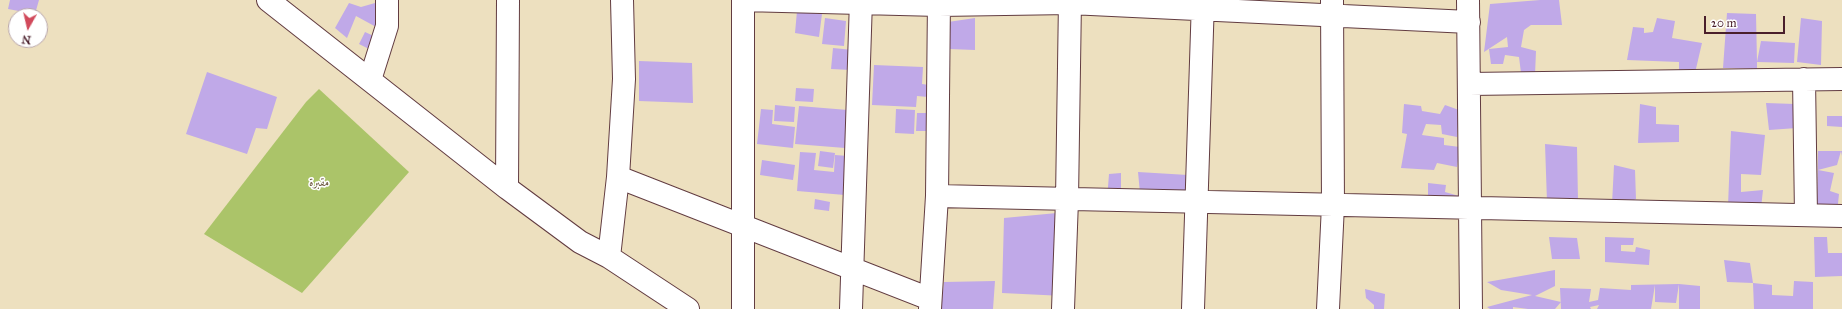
<!DOCTYPE html>
<html>
<head>
<meta charset="utf-8">
<style>
  body { margin:0 }
  #map { position:relative; width:1842px; height:309px; overflow:hidden; background:#ede0bf; font-family:"IM FELL Great Primer",serif }
  canvas { display:block }
  .north { position:absolute; left:8px; top:8px; width:40px; height:40px; box-sizing:border-box; background:#fff; border:1px solid #b7a5aa; border-radius:50%; rotate:188deg; font-size:11px; font-weight:700; line-height:16px; text-align:center; color:#4a1f2b }
  .north::after { content:''; display:block; margin:auto; width:14px; height:18px; background:#d1495b; clip-path:polygon(50% 0,100% 100%,50% 72%,0 100%) }
  .scale { position:absolute; left:1704px; top:16px; width:81px; height:18px; box-sizing:border-box; border:2px solid #4a1f2b; border-top:0; padding-left:5px; font-size:12px; line-height:14px; white-space:nowrap; color:#4a1f2b; -webkit-text-stroke:3px #fff; paint-order:stroke }
</style>
</head>
<body>
<div id="map">
<canvas width="1842" height="309"></canvas>
<div class="north">N</div>
<div class="scale">20 m</div>
</div>
<script>
const ctx = document.querySelector('canvas').getContext('2d');
ctx.lineJoin = 'round';
function paint(path, color) { ctx.fillStyle = color; ctx.fill(path, 'evenodd'); }
const shape = rows => new Path2D(rows.map(r => 'M' + r).join(''));
function stroke(path, color, width, dash) { ctx.strokeStyle = color; ctx.lineWidth = width; ctx.lineCap = dash ? 'butt' : 'round'; ctx.setLineDash(dash || []); ctx.stroke(path); }
function write(font, color, halo, rows, align = 'center') {
  ctx.font = font + ' "IM FELL Great Primer",Amiri,serif'; ctx.lineWidth = 3; ctx.setLineDash([]); ctx.textBaseline = 'middle'; ctx.strokeStyle = halo; ctx.fillStyle = color; for (const [text, x, y, turn = 0] of rows) {
    ctx.save(); ctx.translate(x, y); ctx.rotate((+turn || 0) * Math.PI / 180); ctx.textAlign = isNaN(turn) ? turn : align; if (halo) ctx.strokeText(text, 0, 0); ctx.fillText(text, 0, 0); ctx.restore();
  }
}
paint(shape([
  [319,89,409,172,302,293,204,234,306,102]
]), '#abc469');
paint(shape([
  [10,0,39,0,35,14,8,9],
  [1540,0,1559,0,1562,25,1531,25,1524,30,1521,47,1536,51,1535,75,1521,73,1519,57,1505,55,1503,64,1491,64,1489,49,1508,47,1507,37,1484,52,1490,4],
  [349,3,361,7,375,3,383,3,378,28,356,16,347,38,335,28],
  [797,11,822,14,819,37,795,33],
  [1727,13,1756,14,1757,62,1761,41,1795,43,1794,63,1757,62,1757,69,1723,68],
  [825,18,846,21,844,46,822,44],
  [975,18,975,50,949,49,948,22],
  [1657,18,1675,21,1672,38,1702,43,1695,73,1679,70,1679,62,1627,60,1633,27,1644,28,1644,33,1653,32],
  [1801,18,1822,21,1821,65,1797,62],
  [365,32,376,37,373,51,359,44],
  [833,48,853,50,851,70,831,69],
  [639,61,692,63,693,103,639,101],
  [874,65,923,67,922,84,929,85,928,97,917,96,916,107,872,105],
  [207,72,277,97,267,129,256,128,247,154,186,134],
  [796,88,814,89,813,102,795,101],
  [1766,103,1795,104,1797,128,1769,130],
  [1404,104,1421,106,1422,111,1440,114,1445,105,1459,110,1457,137,1442,134,1441,125,1426,124,1422,135,1444,138,1444,145,1460,147,1457,167,1437,163,1434,170,1401,168,1407,134,1402,133],
  [1640,104,1656,107,1656,124,1679,125,1679,142,1638,143],
  [775,105,795,107,794,122,774,121],
  [799,106,848,110,845,148,795,144],
  [761,109,773,110,772,124,795,127,793,148,757,144],
  [896,109,915,110,914,134,895,133],
  [917,113,929,113,927,131,916,131],
  [1827,116,1842,116,1842,127,1827,126],
  [1731,131,1765,135,1761,175,1741,174,1741,192,1763,190,1761,208,1728,206],
  [1545,144,1577,147,1578,201,1547,202],
  [820,151,835,153,833,168,818,166],
  [1818,151,1842,151,1842,156,1841,151,1837,165,1818,170,1834,173,1830,191,1839,194,1837,213,1817,212],
  [800,152,816,153,814,170,834,172,835,155,848,156,845,195,797,191],
  [762,160,795,165,793,180,760,175],
  [1614,165,1635,170,1636,199,1627,203,1612,204],
  [1138,172,1188,175,1185,193,1140,193],
  [1121,173,1121,200,1107,200,1109,174],
  [1428,183,1446,185,1445,192,1459,196,1458,208,1428,207],
  [815,199,830,202,829,211,814,209],
  [1057,213,1064,296,1002,293,1004,218],
  [1549,237,1577,238,1580,259,1552,259],
  [1605,237,1634,238,1633,245,1621,245,1621,251,1635,252,1636,247,1650,250,1649,265,1605,262],
  [1814,237,1827,237,1828,253,1842,253,1842,276,1815,277],
  [1724,260,1750,263,1753,283,1727,282],
  [1555,270,1555,286,1535,296,1561,302,1555,309,1528,309,1513,307,1513,309,1490,309,1487,307,1532,295,1501,290,1487,282],
  [995,281,993,309,941,309,944,282],
  [1794,281,1813,282,1813,309,1754,309,1753,283,1772,285,1772,295,1793,296],
  [1679,284,1700,286,1700,309,1679,309,1679,284,1676,303,1655,302,1655,285,1651,309,1597,309,1599,305,1590,307,1591,309,1561,309,1560,288,1591,289,1589,302,1598,300,1600,288,1631,290,1631,285],
  [1365,289,1385,294,1384,309,1374,309,1374,305,1366,298]
]), '#c0a9e8');
const minor = shape([
  [268,0,507,188,580,242,609,257,688,309],
  [743,0,939,5,1070,3,1469,22],
  [743,0,743,309],
  [1468,0,1471,309],
  [1804,79,1806,215],
  [370,80,387,26,387,0],
  [1469,84,1842,79],
  [618,177,930,299],
  [507,188,508,0],
  [937,196,1842,216],
  [609,257,618,177,624,79,622,0],
  [851,309,861,0],
  [930,309,937,196,939,0],
  [1063,309,1067,200,1070,0],
  [1193,309,1203,0],
  [1328,309,1333,205,1332,0]
]);
stroke(minor, '#623c41', 24);
stroke(minor, '#fff', 22);
write('12px', '#6c5941', '#fff', [
  ["مقبرة",319,183]
]);
</script>
</body>
</html>
